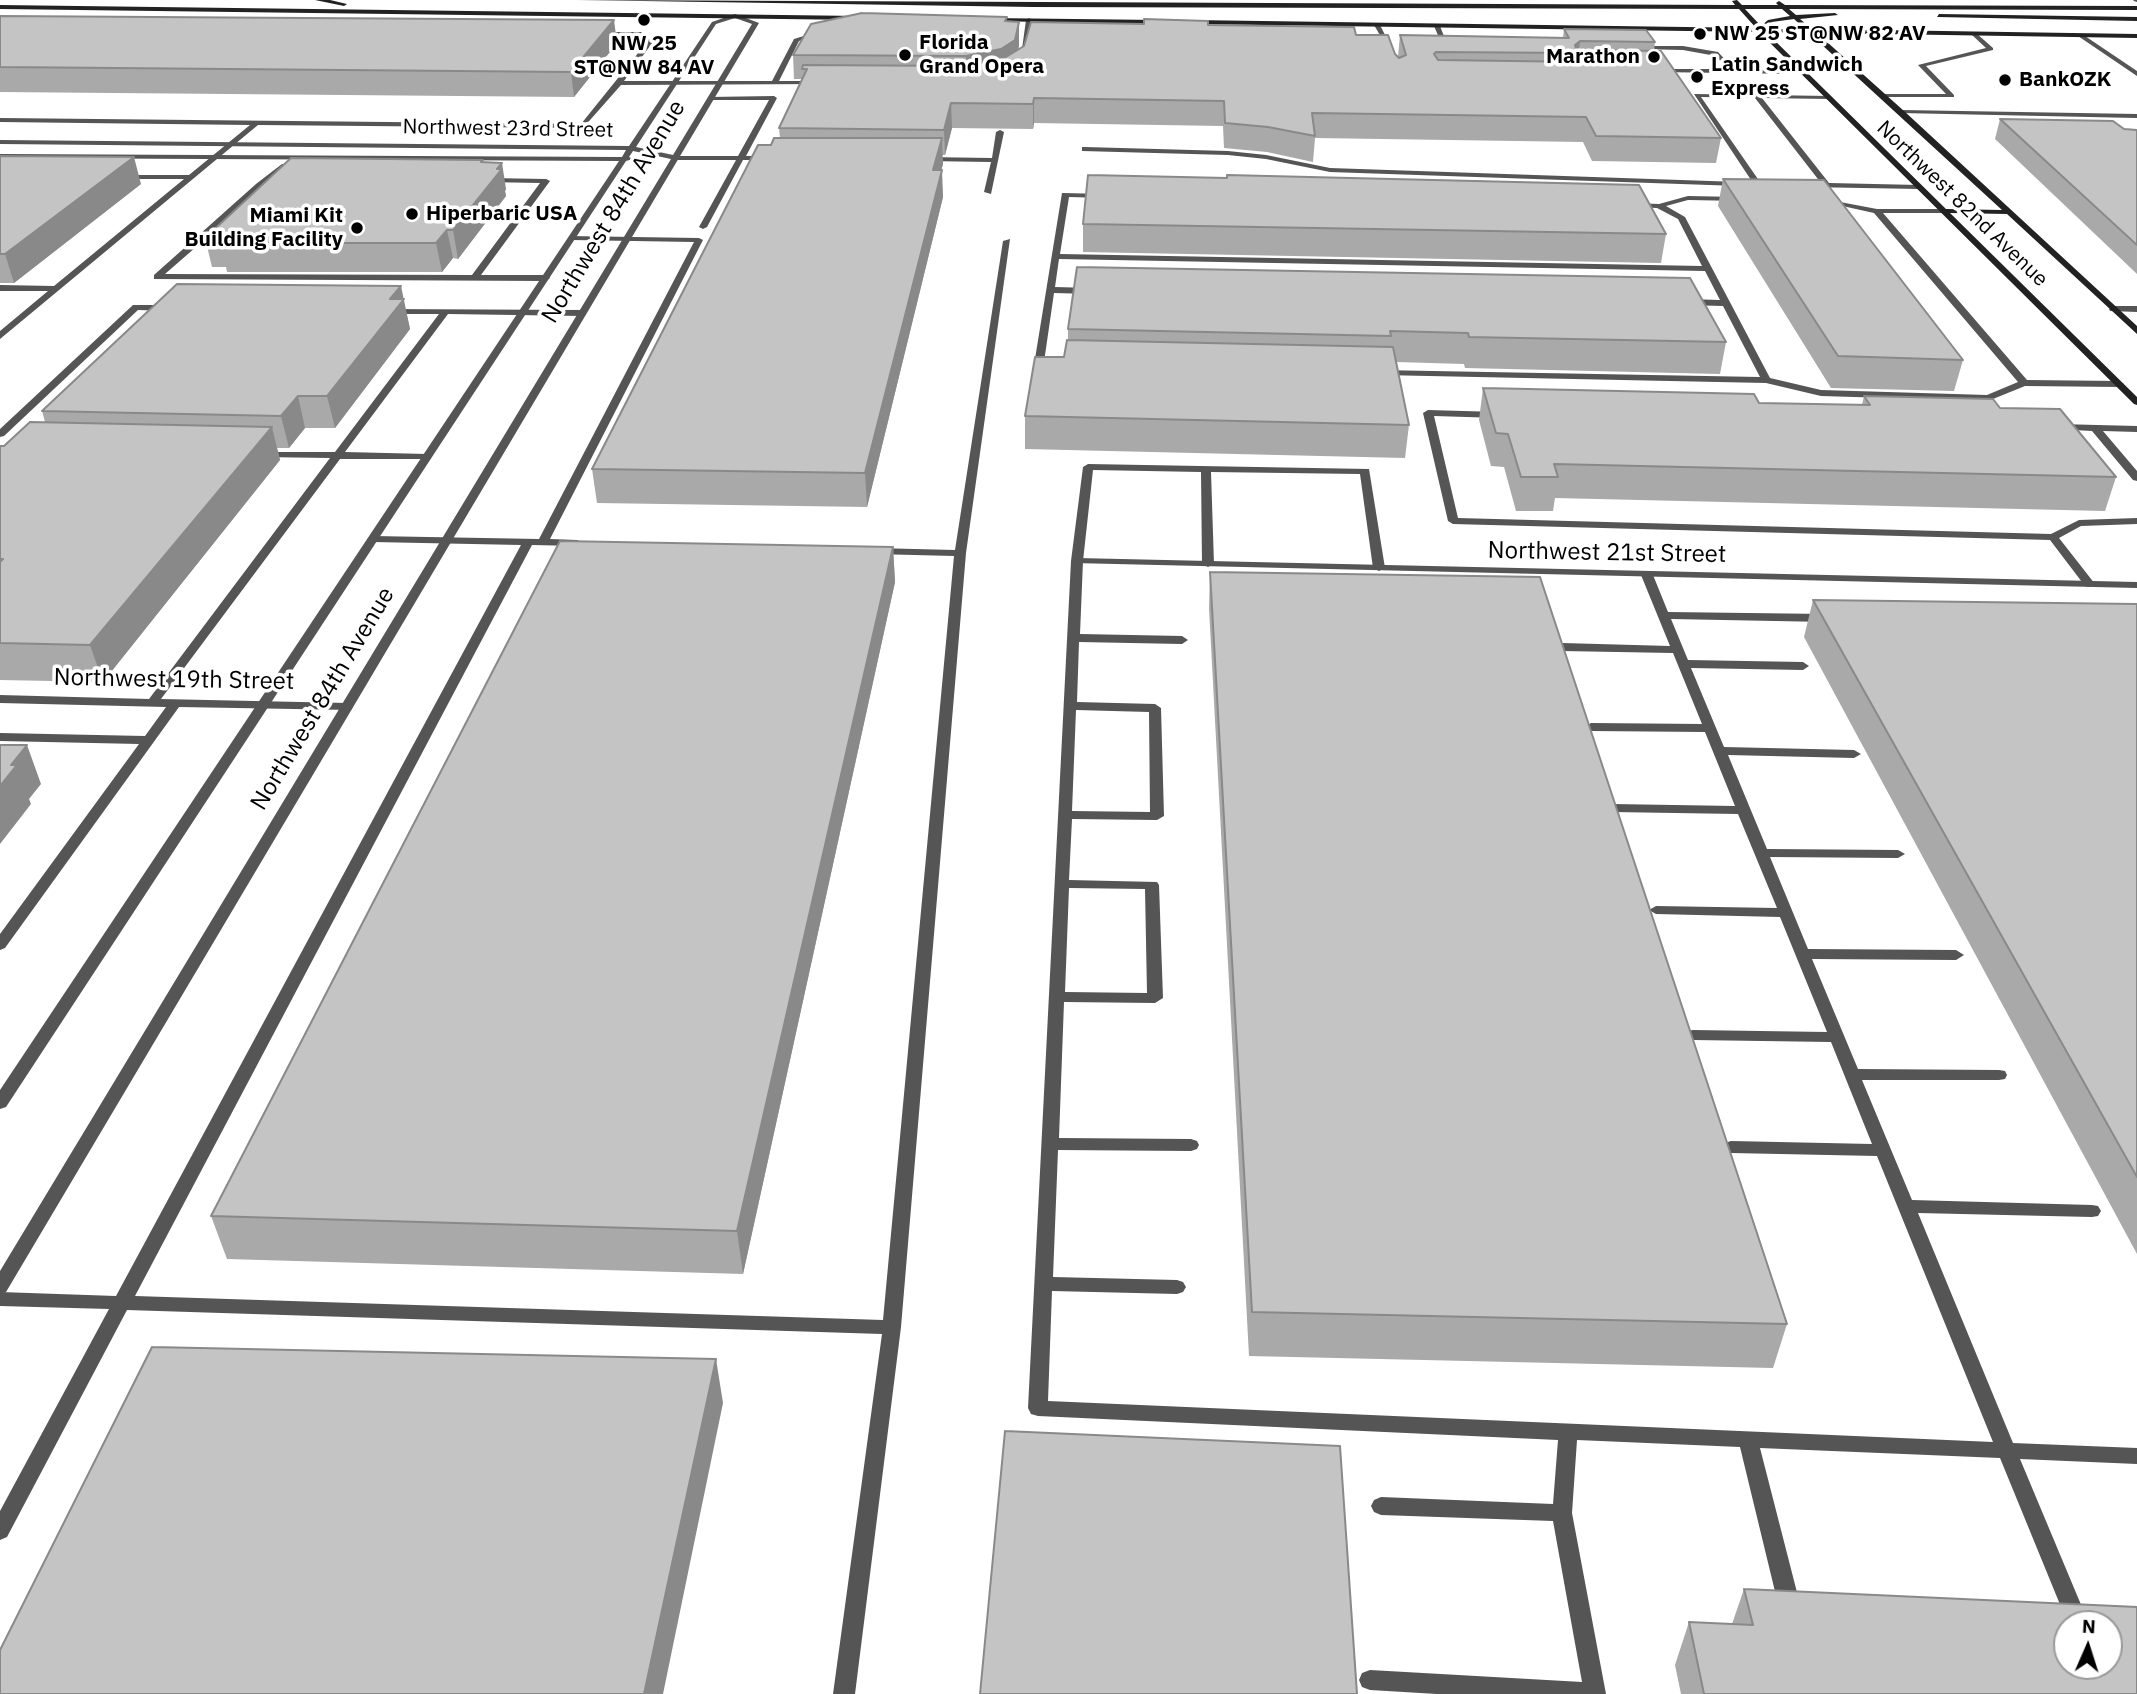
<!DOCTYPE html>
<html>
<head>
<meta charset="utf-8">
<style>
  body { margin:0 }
  #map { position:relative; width:2137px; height:1694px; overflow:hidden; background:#fff; font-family:"IBM Plex Sans",sans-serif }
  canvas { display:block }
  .north { position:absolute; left:2053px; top:1610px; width:70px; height:70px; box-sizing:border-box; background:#fff; border:2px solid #999; border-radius:50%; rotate:3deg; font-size:19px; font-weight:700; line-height:28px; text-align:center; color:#000 }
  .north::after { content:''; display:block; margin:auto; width:24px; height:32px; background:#000; clip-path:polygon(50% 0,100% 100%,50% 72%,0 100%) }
</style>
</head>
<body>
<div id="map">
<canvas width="2137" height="1694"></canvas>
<div class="north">N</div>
</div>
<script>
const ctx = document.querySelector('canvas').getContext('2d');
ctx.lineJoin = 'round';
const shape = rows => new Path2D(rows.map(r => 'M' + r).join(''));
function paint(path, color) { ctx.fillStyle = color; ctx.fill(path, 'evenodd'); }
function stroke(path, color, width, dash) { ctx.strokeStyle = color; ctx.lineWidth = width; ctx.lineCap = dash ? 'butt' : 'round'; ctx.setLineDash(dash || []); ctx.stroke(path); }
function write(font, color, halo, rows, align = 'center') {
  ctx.font = font + ' "IBM Plex Sans",sans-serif'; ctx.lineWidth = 7; ctx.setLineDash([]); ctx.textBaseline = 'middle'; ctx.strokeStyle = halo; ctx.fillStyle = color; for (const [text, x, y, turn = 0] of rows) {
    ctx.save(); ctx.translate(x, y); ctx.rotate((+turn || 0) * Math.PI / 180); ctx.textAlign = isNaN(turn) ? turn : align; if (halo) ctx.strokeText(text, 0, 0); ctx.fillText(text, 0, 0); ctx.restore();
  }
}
paint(shape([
  [2133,0,2137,0,2137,2,2134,1,2133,0],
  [1029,18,1032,20,1028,49,1025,51,1022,49,1026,20,1029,18],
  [1377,23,1380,25,1389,43,1384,42,1374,25,1377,23],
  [1437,24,1440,26,1447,44,1455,45,1455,47,1443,47,1434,26,1437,24],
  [820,31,822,34,799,41,779,81,820,81,822,84,621,85,583,128,258,125,0,339,0,331,48,291,0,291,0,285,54,286,184,179,120,179,120,175,189,175,250,125,0,122,0,118,581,124,647,42,639,36,596,35,594,32,641,32,653,42,624,81,772,81,794,39,820,31],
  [1972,33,1976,33,1993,48,1993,50,1926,66,1954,95,1954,97,1881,97,1883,94,1946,94,1918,65,1986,48,1972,35,1972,33],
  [2078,34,2082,34,2137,71,2137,76,2078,36,2078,34],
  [1636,46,1683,46,1718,52,1734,69,1803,70,1806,72,1803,74,1655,72,1653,69,1727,69,1716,56,1683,50,1638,49,1636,46],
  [1694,94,1830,96,1828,99,1762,98,1829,183,1919,185,1923,187,1919,189,1807,187,1807,183,1821,183,1755,98,1701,97,1760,182,1772,185,1768,187,1755,186,1694,94],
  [709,97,774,96,777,98,746,156,769,156,773,158,769,160,743,160,707,227,703,229,699,227,736,160,676,160,672,158,676,156,738,156,769,100,711,100,709,97],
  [1902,110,2137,114,2137,118,1900,113,1902,110],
  [1000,130,1004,132,991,194,984,192,991,162,925,161,921,159,925,157,992,158,996,132,1000,130],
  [1085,147,1228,151,1266,155,1330,168,1739,182,1743,184,1739,186,1330,172,1266,159,1228,155,1082,151,1082,147,1085,147],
  [282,164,289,166,165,274,472,275,540,183,485,182,485,178,488,178,546,179,550,181,481,275,546,275,550,278,546,281,154,279,154,275,256,184,282,164],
  [1062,193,1105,194,1109,196,1105,198,1069,197,1060,254,1702,266,1678,219,1657,208,1633,207,1629,205,1633,203,1659,204,1688,196,1738,197,1741,197,1741,201,1688,200,1666,206,1685,217,1770,378,1821,390,1987,395,2018,382,1874,213,1820,201,1824,199,1877,209,1944,209,1948,211,1947,213,1883,213,2027,380,2119,381,2124,384,2119,387,2025,386,1988,401,1821,396,1766,383,1381,375,1376,372,1378,370,1760,377,1723,306,1686,305,1682,302,1686,299,1720,300,1705,271,1059,259,1055,287,1091,288,1095,291,1091,294,1054,293,1044,362,1054,365,1049,368,1039,368,1034,365,1062,193],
  [569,236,699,238,703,240,550,539,577,540,583,543,577,546,532,545,135,1296,883,1320,954,556,874,554,868,551,874,548,955,550,1003,241,1010,239,966,553,901,1327,855,1694,833,1694,882,1334,127,1310,7,1537,0,1540,0,1511,109,1309,0,1306,0,1292,116,1296,521,545,373,542,367,539,373,536,539,539,694,242,572,240,569,240,569,236],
  [133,305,168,305,172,308,168,311,138,310,4,436,0,437,0,429,133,305],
  [2113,306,2137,306,2137,312,2110,311,2109,309,2113,306],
  [385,309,582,310,586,313,582,316,448,314,345,452,427,454,431,455,431,459,340,459,161,699,347,703,351,704,353,707,351,710,179,707,5,948,0,950,0,934,139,744,0,741,0,733,145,736,166,707,0,703,0,695,149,699,330,458,260,457,255,454,256,452,335,452,439,314,388,314,385,313,385,309],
  [1428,410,1499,412,1504,415,1499,418,1434,416,1458,518,2051,534,2079,520,2137,518,2137,524,2081,526,2059,538,2095,584,2089,587,2085,586,2050,540,1453,524,1448,521,1423,413,1428,410],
  [2058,424,2137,426,2137,432,2103,431,2137,471,2137,481,2133,480,2092,431,2054,429,2054,425,2058,424],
  [1088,464,1369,469,1385,568,1379,571,1373,568,1360,474,1211,472,1214,564,1208,567,1202,564,1201,472,1093,470,1083,561,1080,634,1182,636,1188,640,1182,644,1079,642,1077,702,1155,704,1161,708,1164,816,1157,820,1072,819,1069,880,1157,882,1159,885,1163,998,1155,1003,1064,1002,1059,1138,1191,1139,1197,1141,1199,1145,1197,1149,1191,1151,1058,1150,1053,1277,1177,1280,1183,1282,1186,1287,1183,1292,1177,1294,1052,1291,1048,1401,1993,1442,1877,1156,1731,1153,1725,1151,1723,1147,1725,1143,1731,1141,1872,1144,1831,1042,1693,1040,1687,1039,1685,1035,1687,1031,1693,1030,1827,1032,1780,917,1656,914,1649,910,1656,906,1777,908,1738,814,1612,812,1605,808,1612,804,1735,806,1705,732,1591,731,1585,727,1591,723,1702,724,1673,653,1562,651,1556,647,1562,643,1670,646,1641,575,1647,572,1653,575,1668,612,1827,614,1833,618,1827,622,1671,619,1688,660,1803,662,1809,666,1803,670,1691,668,1724,747,1854,750,1861,754,1854,758,1728,755,1767,849,1898,850,1905,854,1898,858,1770,857,1808,949,1956,950,1964,955,1956,960,1812,959,1858,1069,1999,1070,2005,1071,2007,1075,2005,1079,1999,1080,1862,1080,1912,1200,2092,1205,2098,1206,2101,1211,2098,1216,2092,1217,1918,1213,2013,1443,2137,1448,2137,1464,2020,1459,2087,1619,2084,1624,2068,1624,2000,1458,1760,1448,1801,1608,1798,1615,1790,1617,1782,1615,1779,1608,1740,1447,1577,1440,1572,1513,1606,1694,1437,1694,1370,1690,1362,1687,1359,1680,1362,1673,1370,1670,1582,1682,1553,1521,1381,1515,1374,1512,1371,1506,1374,1500,1381,1497,1553,1504,1558,1440,1038,1416,1031,1414,1028,1408,1071,561,1083,467,1088,464],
  [1076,710,1149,712,1150,812,1072,811,1076,710],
  [1069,888,1145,889,1147,993,1065,992,1069,888]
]), '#555');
paint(shape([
  [735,14,759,23,6,1292,0,1294,0,1271,671,159,633,151,629,157,633,159,626,161,6,1107,0,1109,0,1090,619,161,0,158,0,154,622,157,626,150,0,144,0,140,629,146,712,22,735,14],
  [735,18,752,24,673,155,636,147,716,24,735,18],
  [1077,558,2137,582,2137,588,1073,563,1073,559,1077,558]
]), '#555');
paint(shape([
  [315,0,330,0,347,4,344,6,315,0],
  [577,0,1735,5,1732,1,1737,0,1742,5,1778,5,1776,3,1779,1,1785,5,2137,6,2137,10,1789,9,1796,15,1835,13,1838,15,1800,19,1812,29,2137,34,2137,38,1817,33,1904,111,2137,326,2137,334,2007,214,1950,213,2137,397,2137,405,2134,404,1759,32,1191,24,1188,22,1191,20,1756,28,1739,9,1033,7,577,0],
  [1745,9,1782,9,1790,16,1768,20,1761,26,1745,9],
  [1794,19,1805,29,1765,29,1772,22,1794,19],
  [1766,32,1809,33,2002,210,1946,209,1766,32],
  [0,5,860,16,863,18,860,20,0,9,0,5],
  [1939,14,2137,17,2137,21,1937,17,1939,14],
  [988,18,1160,20,1163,22,1160,24,986,21,988,18]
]), '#222');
paint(shape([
  [0,16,617,43,574,97,0,92],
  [1007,21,1019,45,1018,50,1208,25,1356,35,1398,57,1400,35,1563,38,1564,29,1655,42,1654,51,1721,138,1716,163,1592,161,1583,142,1315,138,1313,162,1267,152,1224,148,1223,126,1034,123,1033,129,952,128,945,155,942,155,943,164,941,170,943,197,867,507,597,503,592,469,771,145,780,138,779,128,802,79,794,79,793,55],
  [2000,119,2137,130,2137,274,1995,139],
  [0,156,141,184,14,283,0,283],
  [483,160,483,162,506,189,505,191,506,196,458,259,453,258,442,272,227,272,226,267,212,267,205,238],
  [1723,179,1963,360,1954,391,1831,388,1718,206],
  [1083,224,1666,234,1661,263,1083,252],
  [1077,267,1726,342,1720,374,1465,368,1464,364,1396,362,1409,425,1405,458,1025,449,1025,416,1064,357,1068,340,1068,329],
  [403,299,410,329,335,428,305,428,289,448,277,448,280,460,103,682,0,680,0,446,4,446,45,422,42,411],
  [1483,388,1759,403,1862,405,1864,396,2000,408,2116,477,2105,511,1555,498,1553,511,1516,511,1504,467,1491,466,1479,420],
  [893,547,895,582,743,1274,227,1259,211,1216],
  [1210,572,1787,1324,1773,1368,1249,1356,1209,608],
  [1813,600,2137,604,2137,1254,1804,637],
  [1744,1589,2137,1694,1681,1694,1675,1665,1689,1622,1732,1624]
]), '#a9a9a9');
paint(shape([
  [614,20,617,43,574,97,571,72],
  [1019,22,1019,45,1016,63,967,80,966,56],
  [1580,41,1577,64,1576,65,1577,53,1575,45],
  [1034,98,1034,123,1033,129,1033,104],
  [951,103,952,128,945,155,944,130],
  [942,138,943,164,934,197,933,170],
  [134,157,141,184,14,283,5,254],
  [483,160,487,187,497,169,502,163,506,189,505,191,506,196,458,259,453,230],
  [942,170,943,197,867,507,865,473],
  [447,230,453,258,442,272,436,243],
  [401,286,410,329,335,428,327,396,390,299],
  [298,396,305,428,289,448,281,416],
  [272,427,280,460,103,682,90,645],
  [893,547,895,582,743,1274,737,1231],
  [27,745,41,784,29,799,31,804,0,844,0,786,11,765],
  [716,1359,723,1403,663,1694,644,1694]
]), '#898989');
const building = shape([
  [862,13,1007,17,1005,21,1019,22,1015,40,1001,49,966,56,793,55,811,24,862,13],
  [0,16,614,20,571,72,0,67,0,16],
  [1144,19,1208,21,1208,25,1354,27,1356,35,1388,35,1395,54,1399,58,1406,55,1400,35,1569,38,1564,29,1646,30,1655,42,1580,41,1575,45,1577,53,1436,52,1434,54,1438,60,1585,62,1591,58,1588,50,1661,51,1721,138,1596,136,1586,117,1312,113,1315,136,1268,127,1225,123,1224,101,1034,98,1033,104,951,103,944,130,779,128,807,69,802,69,803,65,967,66,1006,57,1024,46,1031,22,1144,24,1144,19],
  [2000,119,2113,121,2124,129,2137,130,2137,245,2000,119],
  [774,138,942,138,933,170,942,170,865,473,592,469,758,145,771,145,774,138],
  [0,156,134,157,5,254,0,254,0,156],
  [291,158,483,160,481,162,502,163,497,169,502,169,453,230,447,230,436,243,220,243,225,238,205,238,291,158],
  [1088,175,1227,178,1227,175,1639,185,1666,234,1083,224,1088,175],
  [1723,179,1824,180,1963,360,1838,356,1723,179],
  [1077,267,1690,278,1726,342,1469,337,1468,333,1390,331,1391,336,1068,329,1077,267],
  [177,284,401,286,390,299,404,299,327,396,298,396,281,416,42,411,177,284],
  [1067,340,1393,347,1409,425,1025,416,1035,357,1064,357,1067,340],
  [1483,388,1754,394,1759,403,1870,405,1864,396,1993,399,2000,408,2060,409,2116,477,1554,464,1558,477,1521,477,1508,434,1496,433,1483,388],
  [30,422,272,427,90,645,0,643,0,562,3,559,0,559,0,446,4,446,30,422],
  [560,541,893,547,737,1231,211,1216,560,541],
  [1210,572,1540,577,1787,1324,1252,1312,1210,572],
  [1813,600,2137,604,2137,1177,1813,600],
  [0,745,27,745,11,765,17,765,0,786,0,745],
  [152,1347,716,1359,644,1694,0,1694,0,1650,152,1347],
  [1005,1431,1340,1446,1357,1694,980,1694,1005,1431],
  [1744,1589,2137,1607,2137,1694,1704,1694,1689,1622,1753,1625,1744,1589],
  [2067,1624,2109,1624,2109,1666,2067,1666,2067,1624]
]);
paint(building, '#c4c4c4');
stroke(building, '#898989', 2);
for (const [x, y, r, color] of [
  [644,20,7,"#000"],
  [1700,34,7,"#000"],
  [905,55,7,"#000"],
  [1654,57,7,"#000"],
  [1697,77,7,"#000"],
  [2005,80,7,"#000"],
  [412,214,7,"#000"],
  [357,228,7,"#000"]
]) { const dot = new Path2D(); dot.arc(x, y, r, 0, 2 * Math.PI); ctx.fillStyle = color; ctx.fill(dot); stroke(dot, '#fff', 2.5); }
write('bold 21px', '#000', '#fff', [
  ["NW 25 ST@NW 82 AV",1714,34],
  ["Florida",919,43],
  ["Grand Opera",919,67],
  ["NW 25",644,44,"center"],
  ["ST@NW 84 AV",644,68,"center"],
  ["Marathon",1640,57,"right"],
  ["Latin Sandwich",1711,65],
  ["Express",1711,89],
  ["BankOZK",2019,80],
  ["Hiperbaric USA",426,214],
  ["Miami Kit",343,216,"right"],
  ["Building Facility",343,240,"right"]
], 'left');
write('21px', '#000', '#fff', [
  ["Northwest 23rd Street",508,129,1],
  ["Northwest 82nd Avenue",1962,204,44]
]);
write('24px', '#000', '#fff', [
  ["Northwest 84th Avenue",614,212,-59],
  ["Northwest 21st Street",1607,553,1],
  ["Northwest 19th Street",174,680,1],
  ["Northwest 84th Avenue",323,699,-59]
]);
</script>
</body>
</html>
